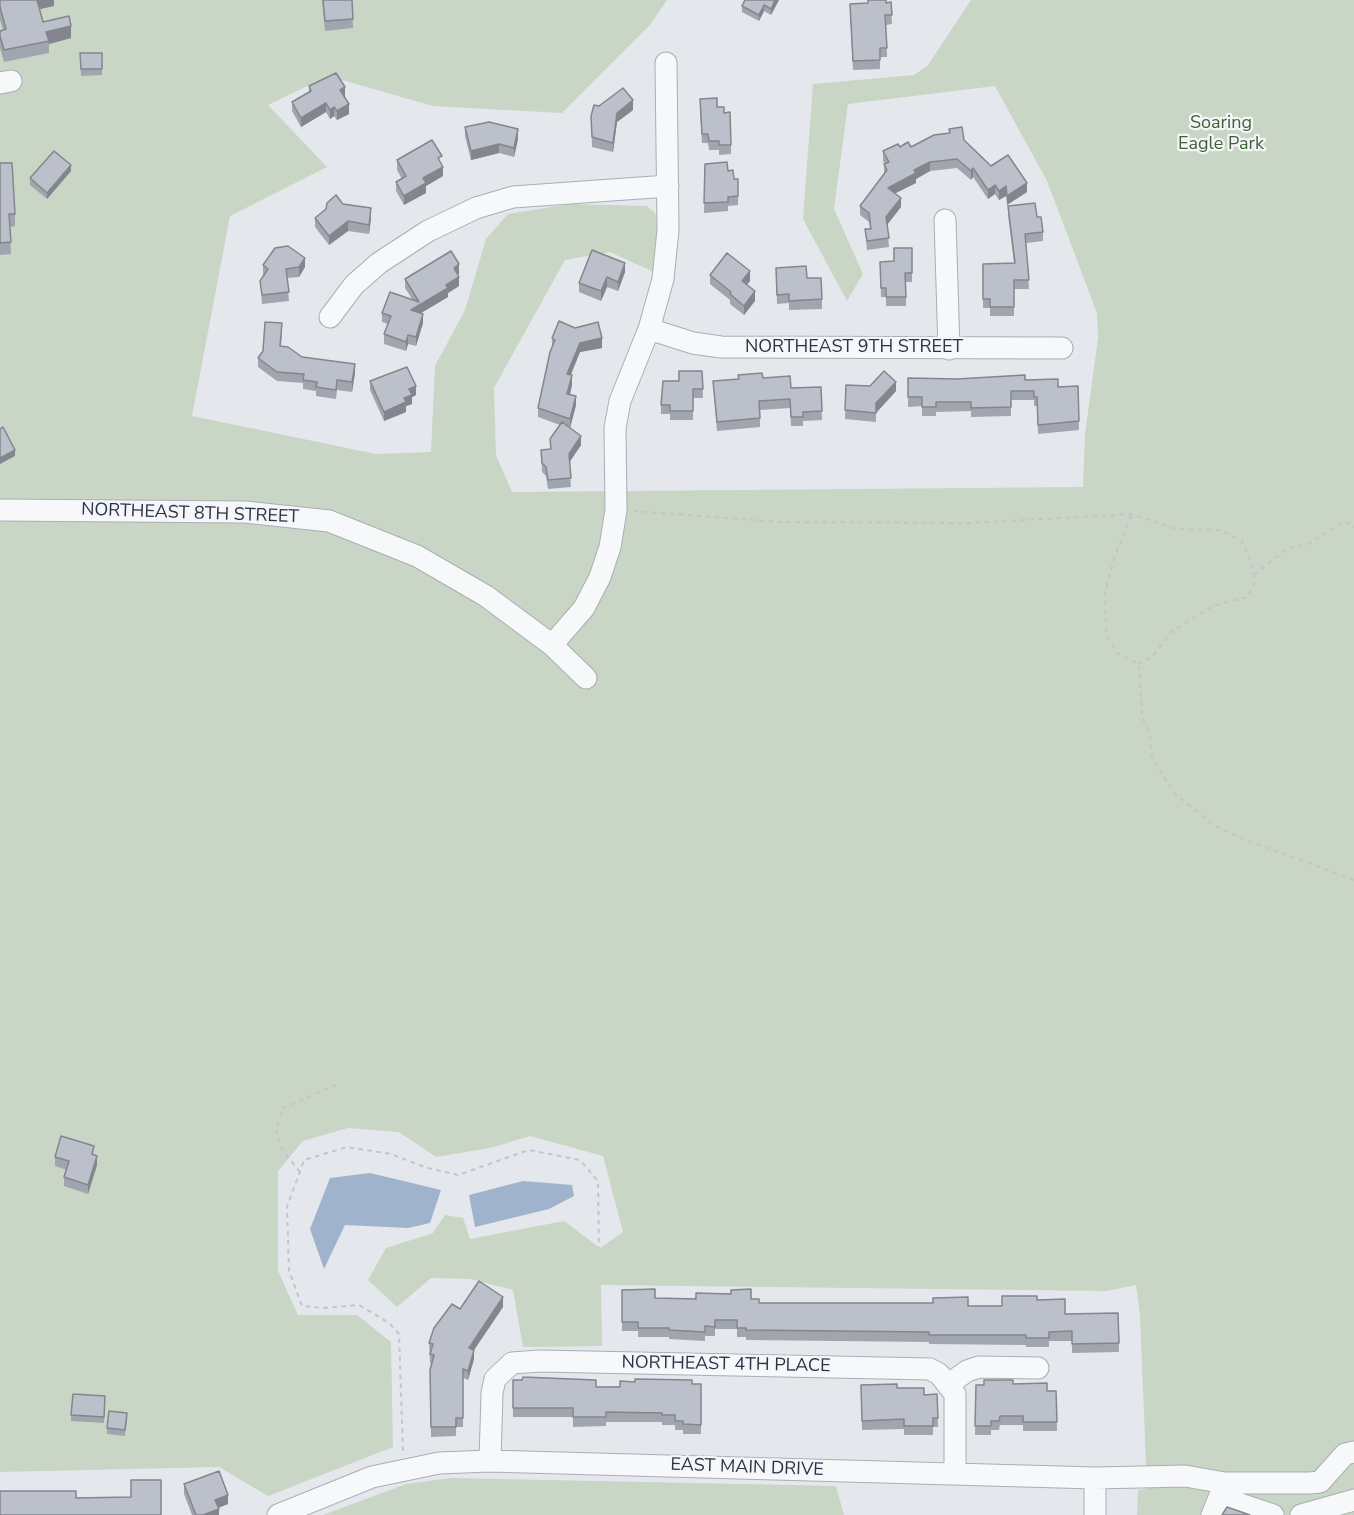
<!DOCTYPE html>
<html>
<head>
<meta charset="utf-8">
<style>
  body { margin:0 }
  canvas { display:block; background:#e4e7ec }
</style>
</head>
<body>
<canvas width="1354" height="1515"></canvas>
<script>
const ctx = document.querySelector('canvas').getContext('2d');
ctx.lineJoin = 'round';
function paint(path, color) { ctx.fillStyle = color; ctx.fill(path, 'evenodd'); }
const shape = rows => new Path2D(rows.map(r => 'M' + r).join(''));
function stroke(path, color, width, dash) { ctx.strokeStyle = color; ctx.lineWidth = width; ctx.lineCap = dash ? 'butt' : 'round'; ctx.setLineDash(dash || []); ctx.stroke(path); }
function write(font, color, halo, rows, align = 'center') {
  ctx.font = font + ' "Nunito Sans",sans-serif'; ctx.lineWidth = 4.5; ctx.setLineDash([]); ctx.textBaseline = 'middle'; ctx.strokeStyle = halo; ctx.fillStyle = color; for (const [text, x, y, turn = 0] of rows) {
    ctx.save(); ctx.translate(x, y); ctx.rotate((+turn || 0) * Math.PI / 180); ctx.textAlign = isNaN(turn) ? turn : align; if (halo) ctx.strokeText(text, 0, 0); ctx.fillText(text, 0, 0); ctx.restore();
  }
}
paint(shape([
  [0,0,667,0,650,25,562,113,433,106,328,76,268,105,327,167,230,216,192,416,376,454,431,452,435,366,465,310,486,239,508,214,571,204,647,206,655,213,658,226,656,273,610,252,565,260,494,388,496,455,512,492,1083,487,1085,434,1098,338,1097,313,1047,181,995,86,848,104,834,209,863,274,847,301,803,219,813,84,914,75,928,65,971,0,1354,0,1354,1515,1137,1515,1138,1490,1147,1489,1140,1316,1136,1285,1106,1291,601,1285,602,1346,523,1347,513,1290,471,1279,431,1278,397,1307,368,1280,386,1248,433,1233,445,1215,463,1218,470,1239,564,1221,600,1248,623,1232,603,1156,530,1136,490,1148,436,1157,399,1132,348,1128,303,1141,278,1171,278,1271,298,1315,357,1315,391,1342,393,1447,268,1496,219,1467,0,1472],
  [452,1478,836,1486,844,1515,323,1515,406,1484]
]), '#c9d6c5');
paint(shape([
  [370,1173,441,1190,430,1223,408,1228,345,1225,324,1269,310,1229,330,1178],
  [523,1181,572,1185,574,1196,549,1209,475,1227,469,1195]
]), '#9fb4cc');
const minor = shape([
  [0,83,11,81],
  [945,220,949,349],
  [330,317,354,285,379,263,428,231,476,208,513,197,668,186],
  [649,329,693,343,721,347,1062,348],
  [0,510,245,512,329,521,417,556,486,596,552,645,586,678],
  [552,645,584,608,600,577,610,547,616,510,615,428,620,401,649,329,663,279,668,230,666,63],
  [949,1384,967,1371,979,1367,1038,1368],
  [490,1461,492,1393,495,1379,512,1363,540,1361,930,1369,939,1374,955,1394,955,1474],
  [1225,1483,1231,1501,1273,1515],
  [278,1515,372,1477,439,1463,490,1461,1095,1478,1185,1476,1225,1483,1309,1483,1320,1482,1345,1454,1354,1452],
  [1095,1515,1095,1478],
  [1212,1515,1225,1483],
  [1301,1515,1354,1500]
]);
stroke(minor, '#a9aeb7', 23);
stroke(shape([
  [634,511,779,522,970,523,1131,514,1176,529,1220,530,1242,541,1252,565,1255,583,1247,597,1213,606,1170,633,1153,656,1139,664],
  [1131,515,1115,556,1105,592,1106,633,1117,653,1139,664,1142,716,1150,736,1152,757,1173,792,1215,826,1241,838,1354,880],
  [1254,575,1288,548,1308,544,1345,521,1354,527],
  [300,1172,281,1148,276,1129,283,1108,338,1084],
  [403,1451,399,1334,389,1323,359,1305,323,1308,302,1306,289,1271,287,1207,304,1160,347,1147,391,1154,427,1168,458,1175,529,1150,580,1160,598,1181,599,1248]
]), '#c2c5cb', 2, [4.5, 4.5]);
stroke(minor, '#f7f8fa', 21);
paint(shape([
  [0,0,54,0,54,6,39,9,43,22,71,38,49,44,49,53,4,62,0,48,0,31,3,30,0,20],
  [322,0,352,0,353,28,325,31],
  [745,0,779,0,771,15,764,11,759,21,742,12,742,6],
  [891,2,892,24,886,25,887,57,880,57,880,69,853,70,850,13,886,3],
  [80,53,102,53,102,75,81,76],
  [309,86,345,96,349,114,337,120,334,116,330,119,326,112,301,127,292,111,292,102,309,92],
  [717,107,724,113,731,145,731,154,719,155,719,150,709,150,708,143,702,143,700,108],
  [633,110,617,122,613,152,592,147,591,116],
  [465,127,518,139,514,157,499,153,471,160,465,136],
  [949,129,964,140,991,166,1027,192,1007,205,1006,196,999,200,995,194,988,199,973,177,971,180,957,168,930,171,916,179,916,183,895,193,901,207,887,225,889,247,867,250,865,229,870,229,869,222,860,215,860,206,884,174,884,164,885,164,883,161,883,151,900,147,911,147,949,133],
  [397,160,442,164,443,176,426,186,426,193,404,205,396,191,396,182,402,179,397,170],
  [0,163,15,214,15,226,10,227,11,254,0,255],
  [705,164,728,171,734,179,738,179,738,205,728,206,728,211,704,213],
  [71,171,47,199,30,185,30,178],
  [343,204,371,218,369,234,348,231,329,245,315,227,315,218,326,209],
  [1008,206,1037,217,1043,232,1043,241,1026,243,1029,289,1014,289,1014,316,990,316,990,308,983,308,983,264,1014,263,1008,215],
  [912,248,912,282,906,282,906,306,886,306,886,297,881,297,880,262,894,261],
  [263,265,305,267,299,277,287,278,289,301,262,304,260,281,264,275,263,274],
  [776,268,807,278,822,299,822,309,789,310,789,303,777,304],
  [625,272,618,291,607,287,601,301,579,292,579,283],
  [458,274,459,286,448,293,448,297,421,313,423,323,416,346,408,344,406,351,384,344,384,334,388,324,382,322,382,313,412,299,405,288,405,279,459,274],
  [710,275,750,281,747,285,755,301,744,315,730,304,730,300,710,284],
  [282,333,281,346,302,357,355,373,352,392,337,390,336,399,316,396,316,391,303,389,303,383,277,381,258,367,258,358],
  [552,338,602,348,580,352,571,375,572,385,570,395,576,405,570,428,581,445,569,462,571,487,548,489,546,476,542,472,541,450,551,450,550,439,560,425,538,417,538,408,552,347],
  [702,371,703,398,693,398,693,420,670,420,670,414,661,414,661,405,679,381],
  [763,378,791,388,821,387,822,420,803,421,803,426,791,426,790,408,760,410,760,427,717,431,713,381],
  [908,378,1025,380,1058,387,1078,386,1079,430,1038,434,1037,406,1034,406,1034,400,1011,400,1011,416,971,417,971,411,936,412,936,416,922,416,922,406,908,407],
  [370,381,416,395,412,397,412,404,406,406,406,412,384,421,370,390],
  [846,385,896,391,876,413,876,422,845,419],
  [94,1155,97,1165,88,1194,64,1186,64,1177,67,1170,55,1166,55,1157],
  [622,1290,655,1298,751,1299,759,1303,968,1306,1002,1306,1037,1300,1065,1314,1118,1313,1119,1352,1072,1353,1072,1341,1049,1341,1049,1347,1026,1347,1026,1345,929,1344,929,1342,746,1340,746,1337,737,1337,737,1329,715,1329,715,1336,705,1336,705,1341,669,1339,669,1337,638,1337,638,1331,622,1331],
  [503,1307,474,1350,474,1359,468,1380,463,1378,463,1427,456,1427,456,1436,431,1437,430,1370,432,1364,430,1363,429,1343,460,1309],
  [513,1380,596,1387,701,1384,701,1434,683,1434,683,1430,675,1430,675,1425,662,1425,662,1422,606,1422,606,1426,573,1427,573,1417,513,1417],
  [1013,1384,1047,1391,1056,1391,1057,1431,1023,1431,1023,1425,1000,1425,999,1430,991,1430,991,1435,975,1435,976,1385],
  [861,1385,897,1388,924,1395,937,1394,938,1427,933,1427,933,1435,904,1435,904,1429,862,1430],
  [105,1402,104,1423,71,1421,71,1415],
  [127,1419,125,1436,107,1434,107,1428],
  [184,1484,228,1504,218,1508,219,1515,192,1515,184,1494]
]), '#a1a5ae');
paint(shape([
  [36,0,54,0,54,6,36,10],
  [775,0,779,0,771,15,771,9],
  [764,5,764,11,759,21,759,15],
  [71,26,71,38,49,44,46,32],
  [345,87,345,96,340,99,340,90],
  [633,100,633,110,617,122,613,152,613,143,617,113],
  [326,103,326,112,301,127,301,118],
  [349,104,349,114,337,120,337,111],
  [334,107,334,116,330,119,330,110],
  [518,129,518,139,514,157,514,148],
  [499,144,499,153,471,160,471,151],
  [930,162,930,171,916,179,916,183,888,197,888,188,914,170],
  [71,165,71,171,47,199,47,193],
  [443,167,443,176,426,186,426,193,404,205,404,196,423,178],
  [973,168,973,177,971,180,971,171],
  [1027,183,1027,192,1007,205,1007,196],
  [995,185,995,194,988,199,988,190],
  [1006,186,1006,196,999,200,999,191],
  [901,198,901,207,886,226,886,217],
  [371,208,371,218,369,234,369,225],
  [348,221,348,231,329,245,329,236],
  [305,258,305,267,299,277,299,267],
  [625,263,625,272,618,291,618,282],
  [459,264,459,274,454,277,454,268],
  [750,271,750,281,742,290,742,281],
  [459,277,459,286,448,293,448,297,411,319,411,310,446,285],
  [607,277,607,287,601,301,601,291],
  [755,291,755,301,744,315,744,306],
  [423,314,423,323,416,346,416,337],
  [408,335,408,344,406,351,406,342],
  [602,338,602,348,580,352,567,383,567,374,580,343],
  [355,364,355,373,352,392,352,382],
  [572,375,572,385,567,404,567,394],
  [896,382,896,391,876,413,876,422,876,403],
  [416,386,416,395,412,397,412,404,406,406,406,412,384,421,384,412,404,398,409,389],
  [576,396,576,405,570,428,570,419],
  [581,436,581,445,569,463,569,454],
  [15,450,15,456,0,464,0,458],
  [97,1156,97,1165,88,1194,88,1185],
  [503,1297,503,1307,474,1350,474,1359,468,1380,469,1348],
  [228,1495,228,1504,215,1509,215,1500],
  [219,1509,219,1515,203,1515]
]), '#83868d');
const building = shape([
  [0,0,37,0,43,22,69,16,71,26,46,32,49,41,4,50,0,36,0,31,6,29,0,7,0,0],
  [323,0,352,0,353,19,325,21,323,0],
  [745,0,775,0,771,9,764,5,759,15,742,6,745,0],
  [868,0,886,0,886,3,891,2,892,15,885,15,887,48,880,48,880,60,853,61,850,4,868,3,868,0],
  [80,53,102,53,102,69,81,69,80,53],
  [336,73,345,87,340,90,349,104,337,111,334,107,330,110,326,103,301,118,292,102,311,91,309,86,336,73],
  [623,88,633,100,617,113,613,143,592,137,591,116,594,105,599,106,623,88],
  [717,98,717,107,724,107,724,113,730,112,731,145,719,145,719,141,709,141,708,134,702,134,700,99,717,98],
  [489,122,518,129,514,148,499,144,471,151,465,127,489,122],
  [962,127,964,140,991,166,1008,155,1027,183,1007,196,1006,186,999,191,995,185,988,190,973,168,971,171,957,159,930,162,914,170,916,173,888,188,901,198,886,217,889,238,867,241,865,229,871,229,869,213,860,206,887,170,884,164,889,162,883,151,898,144,900,147,908,142,911,147,934,135,950,133,949,129,962,127],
  [432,140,442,156,438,158,443,167,423,178,426,183,404,196,396,182,406,176,397,160,432,140],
  [54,151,71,165,47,193,30,178,54,151],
  [727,162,728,171,733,170,734,179,738,179,738,196,728,197,728,202,704,203,705,164,727,162],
  [0,163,12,163,15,214,9,214,11,242,0,243,0,163],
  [336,195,343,204,371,208,369,225,348,221,329,236,315,218,326,209,327,203,336,195],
  [1035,203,1037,217,1041,217,1043,232,1025,234,1029,280,1014,280,1014,307,990,307,990,299,983,299,983,264,1015,263,1008,206,1035,203],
  [288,246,305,258,299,267,286,269,289,292,262,295,260,281,268,269,263,265,275,248,288,246],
  [894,248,912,248,912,273,905,273,906,297,886,297,886,288,881,288,880,262,894,261,894,248],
  [592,250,625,263,618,282,607,277,601,291,579,283,592,250],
  [451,251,459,264,454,268,459,277,446,285,448,288,411,310,423,314,416,337,408,335,406,342,384,334,391,316,382,313,390,292,419,302,405,279,451,251],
  [727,253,750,271,742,281,755,291,744,306,730,294,731,292,710,275,727,253],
  [806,266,807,278,821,278,822,299,789,301,789,294,777,295,776,268,806,266],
  [559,321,575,328,598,322,602,338,580,343,567,374,572,375,567,394,576,396,570,419,538,408,550,352,555,340,552,338,559,321],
  [265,322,282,323,280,346,288,347,302,357,355,364,352,382,337,380,336,390,316,387,317,382,303,380,304,374,277,372,258,358,263,351,265,322],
  [407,367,416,386,409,389,412,395,404,398,406,402,384,412,370,381,407,367],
  [679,371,702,371,703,389,693,389,693,411,670,411,670,405,661,405,663,381,679,381,679,371],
  [884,371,896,382,876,403,876,413,845,410,846,385,870,386,884,371],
  [762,373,763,378,790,376,791,388,821,387,822,411,803,412,803,417,791,417,790,399,759,401,760,418,717,422,713,381,739,379,738,375,762,373],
  [1025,375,1025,380,1058,379,1058,387,1078,386,1079,421,1038,425,1037,397,1034,397,1034,391,1011,391,1011,407,971,408,971,402,936,402,936,407,922,407,922,397,908,397,908,378,957,379,1025,375],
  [562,422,581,436,569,454,571,478,548,480,546,467,542,463,541,450,551,449,550,439,562,422],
  [3,427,15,450,0,458,0,429,3,427],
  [61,1136,94,1146,92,1154,97,1156,88,1185,64,1177,69,1161,55,1157,61,1136],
  [479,1281,503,1297,469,1348,474,1350,468,1371,463,1369,463,1418,456,1418,456,1427,431,1427,430,1370,434,1355,430,1354,433,1344,429,1343,434,1328,452,1304,460,1309,479,1281],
  [655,1289,655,1298,696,1299,696,1293,731,1294,731,1290,751,1289,751,1299,759,1299,759,1303,933,1303,933,1298,968,1297,968,1306,1002,1306,1002,1296,1037,1296,1037,1300,1065,1299,1065,1314,1118,1313,1119,1343,1072,1344,1072,1331,1049,1332,1049,1338,1026,1338,1026,1335,929,1335,929,1332,746,1330,746,1328,737,1328,737,1320,715,1320,715,1327,705,1326,705,1332,669,1330,669,1328,638,1328,638,1322,622,1322,622,1290,655,1289],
  [523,1377,596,1380,596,1387,620,1387,620,1381,635,1382,635,1379,692,1380,692,1384,701,1384,701,1425,683,1424,683,1421,675,1421,675,1415,662,1415,662,1413,606,1412,606,1417,573,1417,573,1408,513,1408,513,1380,522,1380,523,1377],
  [984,1380,1013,1380,1013,1384,1047,1383,1047,1391,1056,1391,1057,1422,1023,1422,1023,1416,1000,1416,999,1421,991,1421,991,1426,975,1426,976,1385,984,1385,984,1380],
  [897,1384,897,1388,924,1388,924,1395,937,1394,938,1418,933,1418,933,1426,904,1426,904,1419,862,1421,861,1385,897,1384],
  [73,1394,105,1396,104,1417,71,1415,73,1394],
  [109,1411,127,1413,125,1430,107,1428,109,1411],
  [219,1471,228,1495,215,1500,219,1509,203,1515,196,1515,184,1484,219,1471],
  [131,1480,161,1480,161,1515,0,1515,0,1491,76,1491,76,1498,131,1497,131,1480],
  [1227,1507,1250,1515,1222,1515,1227,1507]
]);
paint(building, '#bbc0ca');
stroke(building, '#83868d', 1.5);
write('18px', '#3f6138', '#f4f6f9', [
  ["Soaring",1221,124],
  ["Eagle Park",1221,145]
]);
write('18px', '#2b3445', '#f4f6f9', [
  ["NORTHEAST 9TH STREET",854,348],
  ["NORTHEAST 8TH STREET",190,514,2],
  ["NORTHEAST 4TH PLACE",726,1365,1],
  ["EAST MAIN DRIVE",747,1468,2]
]);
</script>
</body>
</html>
